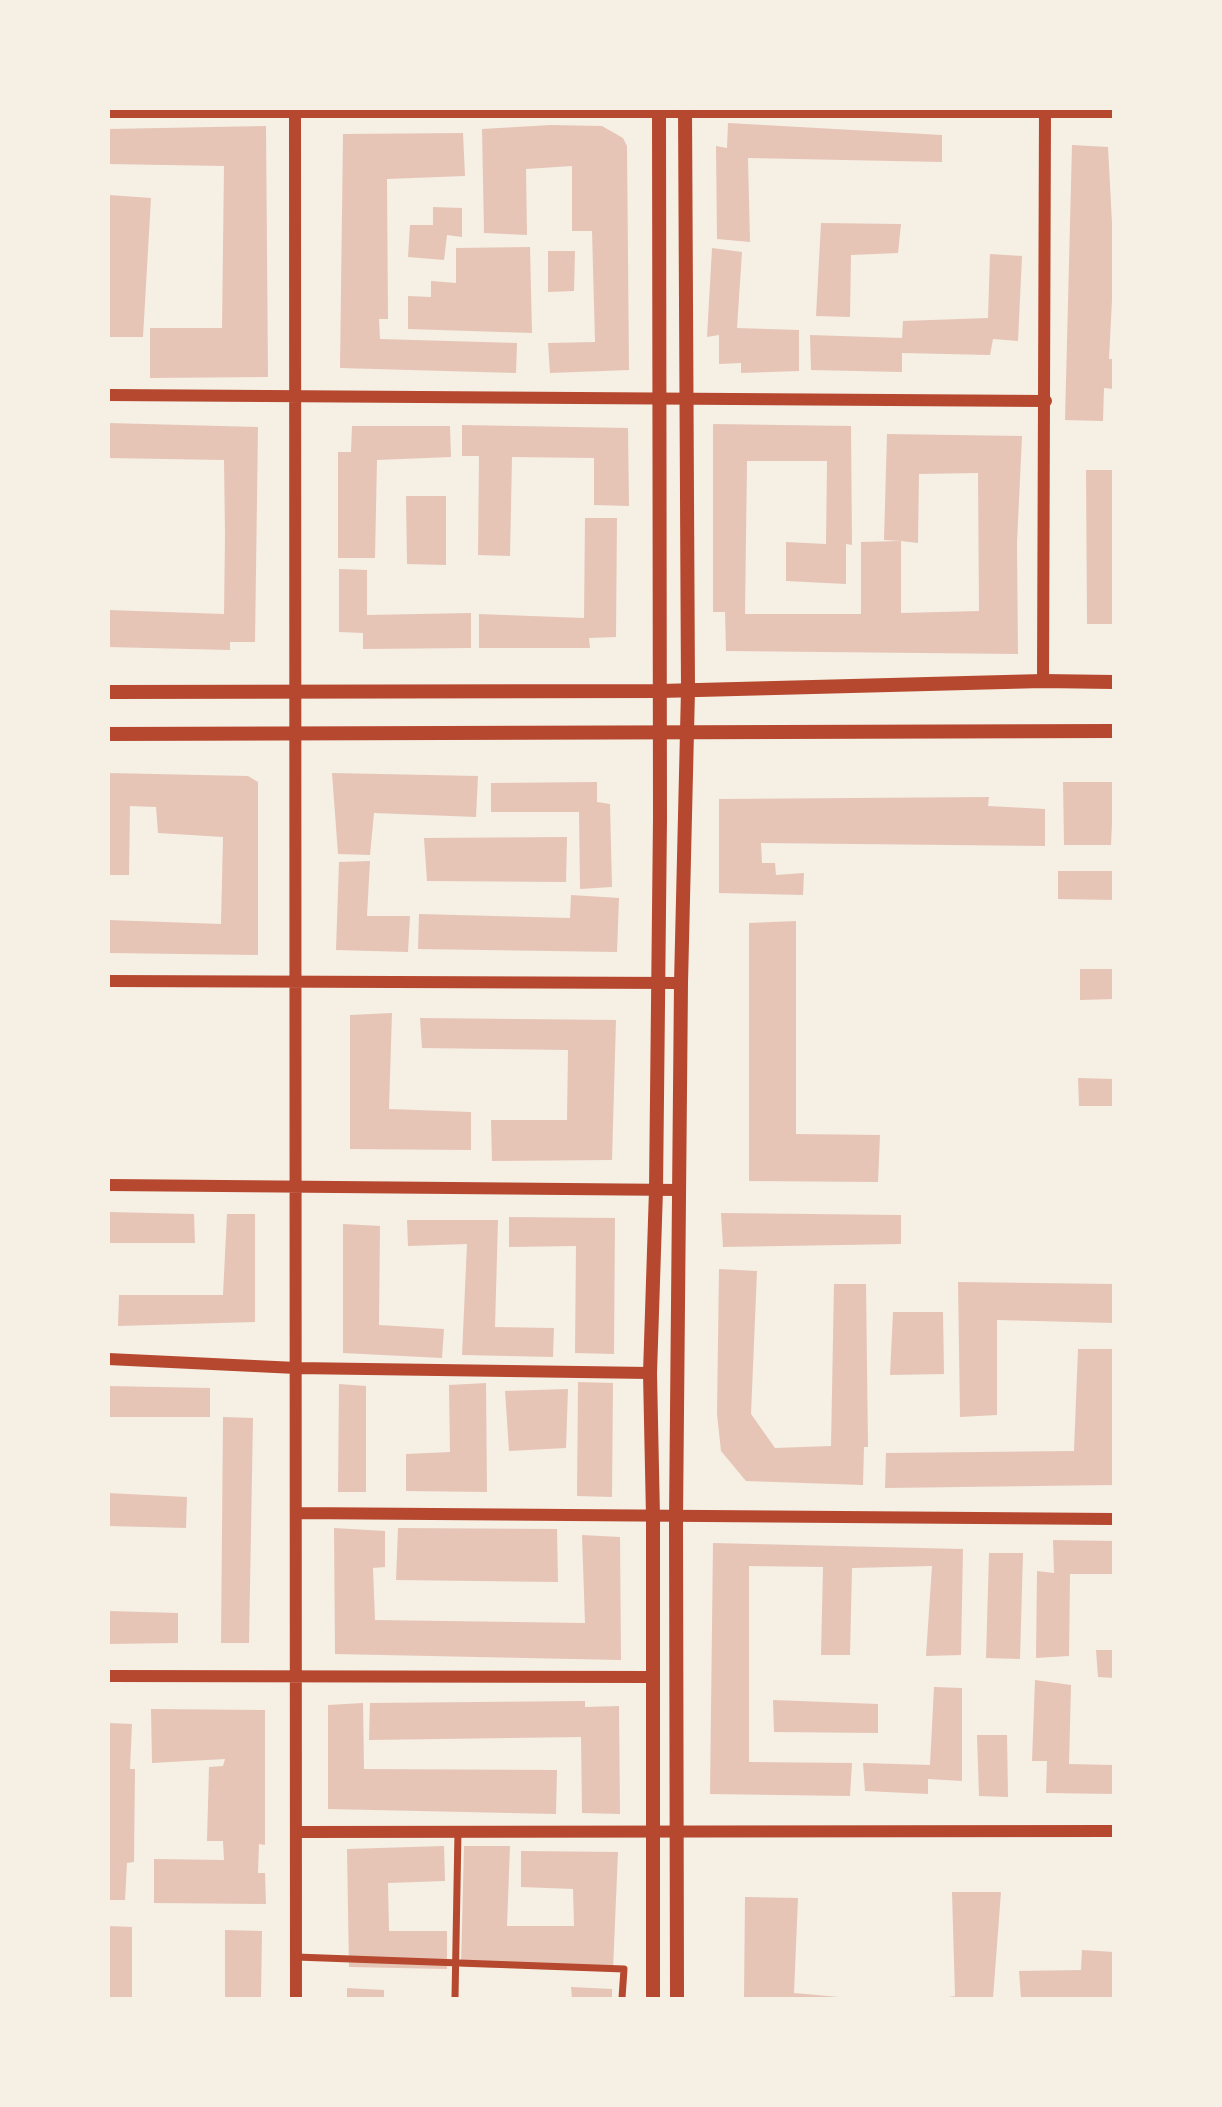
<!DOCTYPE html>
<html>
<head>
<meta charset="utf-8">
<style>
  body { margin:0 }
  #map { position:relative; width:1222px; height:2107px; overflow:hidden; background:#f6efe4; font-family:Montserrat,sans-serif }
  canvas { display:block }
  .frame { position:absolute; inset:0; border:110px solid #f6efe4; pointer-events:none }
</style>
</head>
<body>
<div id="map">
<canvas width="1222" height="2107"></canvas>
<div class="frame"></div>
</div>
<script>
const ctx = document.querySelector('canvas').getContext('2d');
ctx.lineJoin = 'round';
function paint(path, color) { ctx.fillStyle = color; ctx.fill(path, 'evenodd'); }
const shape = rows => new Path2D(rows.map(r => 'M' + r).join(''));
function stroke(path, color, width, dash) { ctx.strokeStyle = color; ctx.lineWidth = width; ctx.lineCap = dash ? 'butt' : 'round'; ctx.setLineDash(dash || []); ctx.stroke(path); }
paint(shape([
  [728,123,942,135,942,162,748,158,750,242,717,239,716,146,727,148],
  [551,125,602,126,623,138,627,146,629,370,550,373,548,343,595,342,592,231,572,231,572,166,526,169,527,235,484,233,482,129],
  [266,126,268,377,150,378,150,328,222,328,224,166,108,164,108,129],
  [463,133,465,176,387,179,388,319,379,319,380,339,517,343,516,373,340,368,343,134],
  [1072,145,1108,147,1114,261,1109,359,1114,359,1114,389,1104,388,1103,421,1065,420],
  [109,195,151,198,143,337,108,337],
  [433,207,462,208,462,237,447,235,444,260,408,257,410,225,433,225],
  [821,223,901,224,898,253,851,255,850,317,816,316],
  [530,247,532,333,408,329,408,296,431,297,431,281,456,283,456,248],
  [712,248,742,252,737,328,799,330,799,371,741,373,741,363,719,364,719,335,707,337],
  [548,251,575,251,574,291,548,292],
  [990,254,1022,256,1018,341,993,339,990,355,902,353,902,372,811,370,810,335,902,338,903,321,988,318],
  [108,423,258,427,255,642,230,642,230,650,108,647,108,610,224,614,225,535,224,460,108,458],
  [713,424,851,426,852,545,846,544,846,584,786,581,786,542,826,544,827,461,747,461,745,614,861,614,861,542,901,541,884,540,887,434,1022,436,1017,543,1018,654,726,651,725,612,713,612],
  [978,473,979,611,901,613,901,541,918,543,919,474],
  [462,425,628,428,629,506,594,505,594,458,512,457,510,556,478,555,479,456,462,456],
  [352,426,450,426,451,457,377,460,375,558,338,558,338,452,351,452],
  [1086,470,1114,470,1114,624,1087,624],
  [406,496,446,496,446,565,407,564],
  [585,518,617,518,616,637,589,638,590,648,479,648,479,614,584,618],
  [339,569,367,570,367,615,471,613,471,648,363,649,363,633,339,632],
  [108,773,248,776,258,782,258,955,108,953,108,920,221,924,223,837,158,833,156,807,130,806,129,875,108,875],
  [332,773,478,776,476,817,374,813,370,855,338,854],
  [597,782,597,802,610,804,612,887,580,889,579,812,491,812,491,783],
  [1063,782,1114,782,1111,845,1064,845],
  [989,797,988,806,1045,809,1045,846,761,843,762,863,775,863,776,875,804,873,803,895,719,893,719,799],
  [567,837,566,882,427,881,424,838],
  [370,861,367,916,410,916,408,952,336,950,339,862],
  [1058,871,1114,871,1114,900,1058,899],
  [571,895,619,898,617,952,418,949,419,914,570,918],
  [796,921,796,1134,880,1135,878,1182,749,1181,749,923],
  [1080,969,1114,969,1114,999,1080,1000],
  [392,1013,389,1109,471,1112,471,1150,350,1149,350,1015],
  [420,1018,616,1020,612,1160,492,1161,491,1120,567,1120,568,1050,422,1048],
  [1078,1078,1114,1079,1114,1106,1079,1106],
  [108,1212,194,1214,195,1243,108,1243],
  [721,1213,901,1215,901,1244,723,1247],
  [227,1214,255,1214,255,1322,118,1326,119,1295,223,1295],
  [509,1217,615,1218,614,1354,575,1353,576,1246,509,1247],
  [407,1220,498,1220,495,1327,554,1328,553,1357,462,1355,467,1244,408,1246],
  [343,1224,380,1226,379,1325,444,1329,442,1358,343,1353],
  [719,1269,757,1271,751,1414,775,1448,831,1446,834,1284,866,1284,868,1447,864,1447,863,1485,746,1481,721,1451,717,1414],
  [958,1282,1114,1284,1114,1323,997,1320,997,1415,960,1417],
  [893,1312,943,1312,944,1374,890,1375],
  [1078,1349,1114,1349,1112,1485,885,1488,886,1453,1074,1451],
  [578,1382,613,1383,612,1497,577,1496],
  [486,1383,487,1492,406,1491,406,1454,450,1452,449,1385],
  [339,1384,366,1386,366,1492,338,1492],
  [108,1386,210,1388,210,1417,108,1417],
  [568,1389,566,1448,509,1451,505,1391],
  [223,1417,253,1418,249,1643,221,1643],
  [108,1493,187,1497,186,1528,108,1526],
  [334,1528,385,1531,385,1567,373,1568,375,1620,585,1623,582,1535,620,1537,621,1660,335,1654],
  [398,1528,557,1529,558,1582,396,1580],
  [1053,1540,1114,1541,1114,1574,1070,1574,1069,1656,1036,1658,1037,1571,1054,1573],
  [713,1543,963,1549,961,1655,926,1656,932,1566,852,1568,850,1655,821,1655,823,1567,749,1566,749,1762,852,1763,850,1796,710,1794],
  [989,1553,1023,1553,1020,1659,986,1658],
  [108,1611,178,1613,178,1643,108,1644],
  [1096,1650,1114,1650,1114,1678,1098,1677],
  [1035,1680,1071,1685,1069,1764,1114,1765,1114,1794,1046,1793,1047,1761,1032,1761],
  [934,1687,962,1688,962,1781,928,1779,928,1794,865,1791,863,1763,930,1765],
  [773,1700,878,1704,878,1733,774,1732],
  [585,1701,585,1707,619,1706,620,1814,582,1813,581,1737,369,1740,370,1703],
  [363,1703,364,1769,557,1770,556,1814,328,1809,328,1705],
  [151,1709,265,1710,265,1845,259,1844,258,1873,265,1873,266,1904,154,1903,154,1859,224,1860,223,1841,207,1841,209,1767,223,1766,225,1759,152,1763],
  [108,1723,132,1724,130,1769,135,1769,134,1862,127,1863,125,1900,108,1900],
  [977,1735,1007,1735,1008,1797,979,1796],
  [444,1846,445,1881,388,1883,389,1931,447,1931,447,1969,349,1967,347,1849],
  [464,1846,510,1846,507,1926,574,1926,573,1889,521,1887,521,1851,618,1852,613,1970,461,1967],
  [952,1892,1001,1892,993,1998,941,1998,955,1996],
  [745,1897,798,1898,794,1993,850,1998,744,1998],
  [108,1926,132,1927,132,1998,108,1998],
  [225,1930,262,1931,261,1998,225,1998],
  [1082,1950,1114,1952,1114,1998,1021,1998,1019,1971,1081,1970],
  [571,1987,612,1989,612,1998,572,1998],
  [347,1988,384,1990,384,1998,347,1998]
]), '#e6c5b7');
stroke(shape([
  [296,1957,624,1969,622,1998],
  [455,1998,458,1831]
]), '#b5482f', 7);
stroke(shape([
  [295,108,296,1998],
  [108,112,1114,112],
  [108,395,1046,401],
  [1043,681,1045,112],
  [108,981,681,983],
  [108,1185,680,1190],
  [108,1359,296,1368,650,1373],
  [296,1513,1114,1519],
  [108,1676,652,1677],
  [296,1832,1114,1831]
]), '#b5482f', 12);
stroke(shape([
  [653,1998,653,1517,650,1373,656,1190,660,818,659,108],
  [677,1998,676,1518,681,983,688,690,685,108]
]), '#b5482f', 14);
stroke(shape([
  [108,692,660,691,1043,681,1114,682],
  [108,734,1114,731]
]), '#b5482f', 14);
</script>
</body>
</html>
